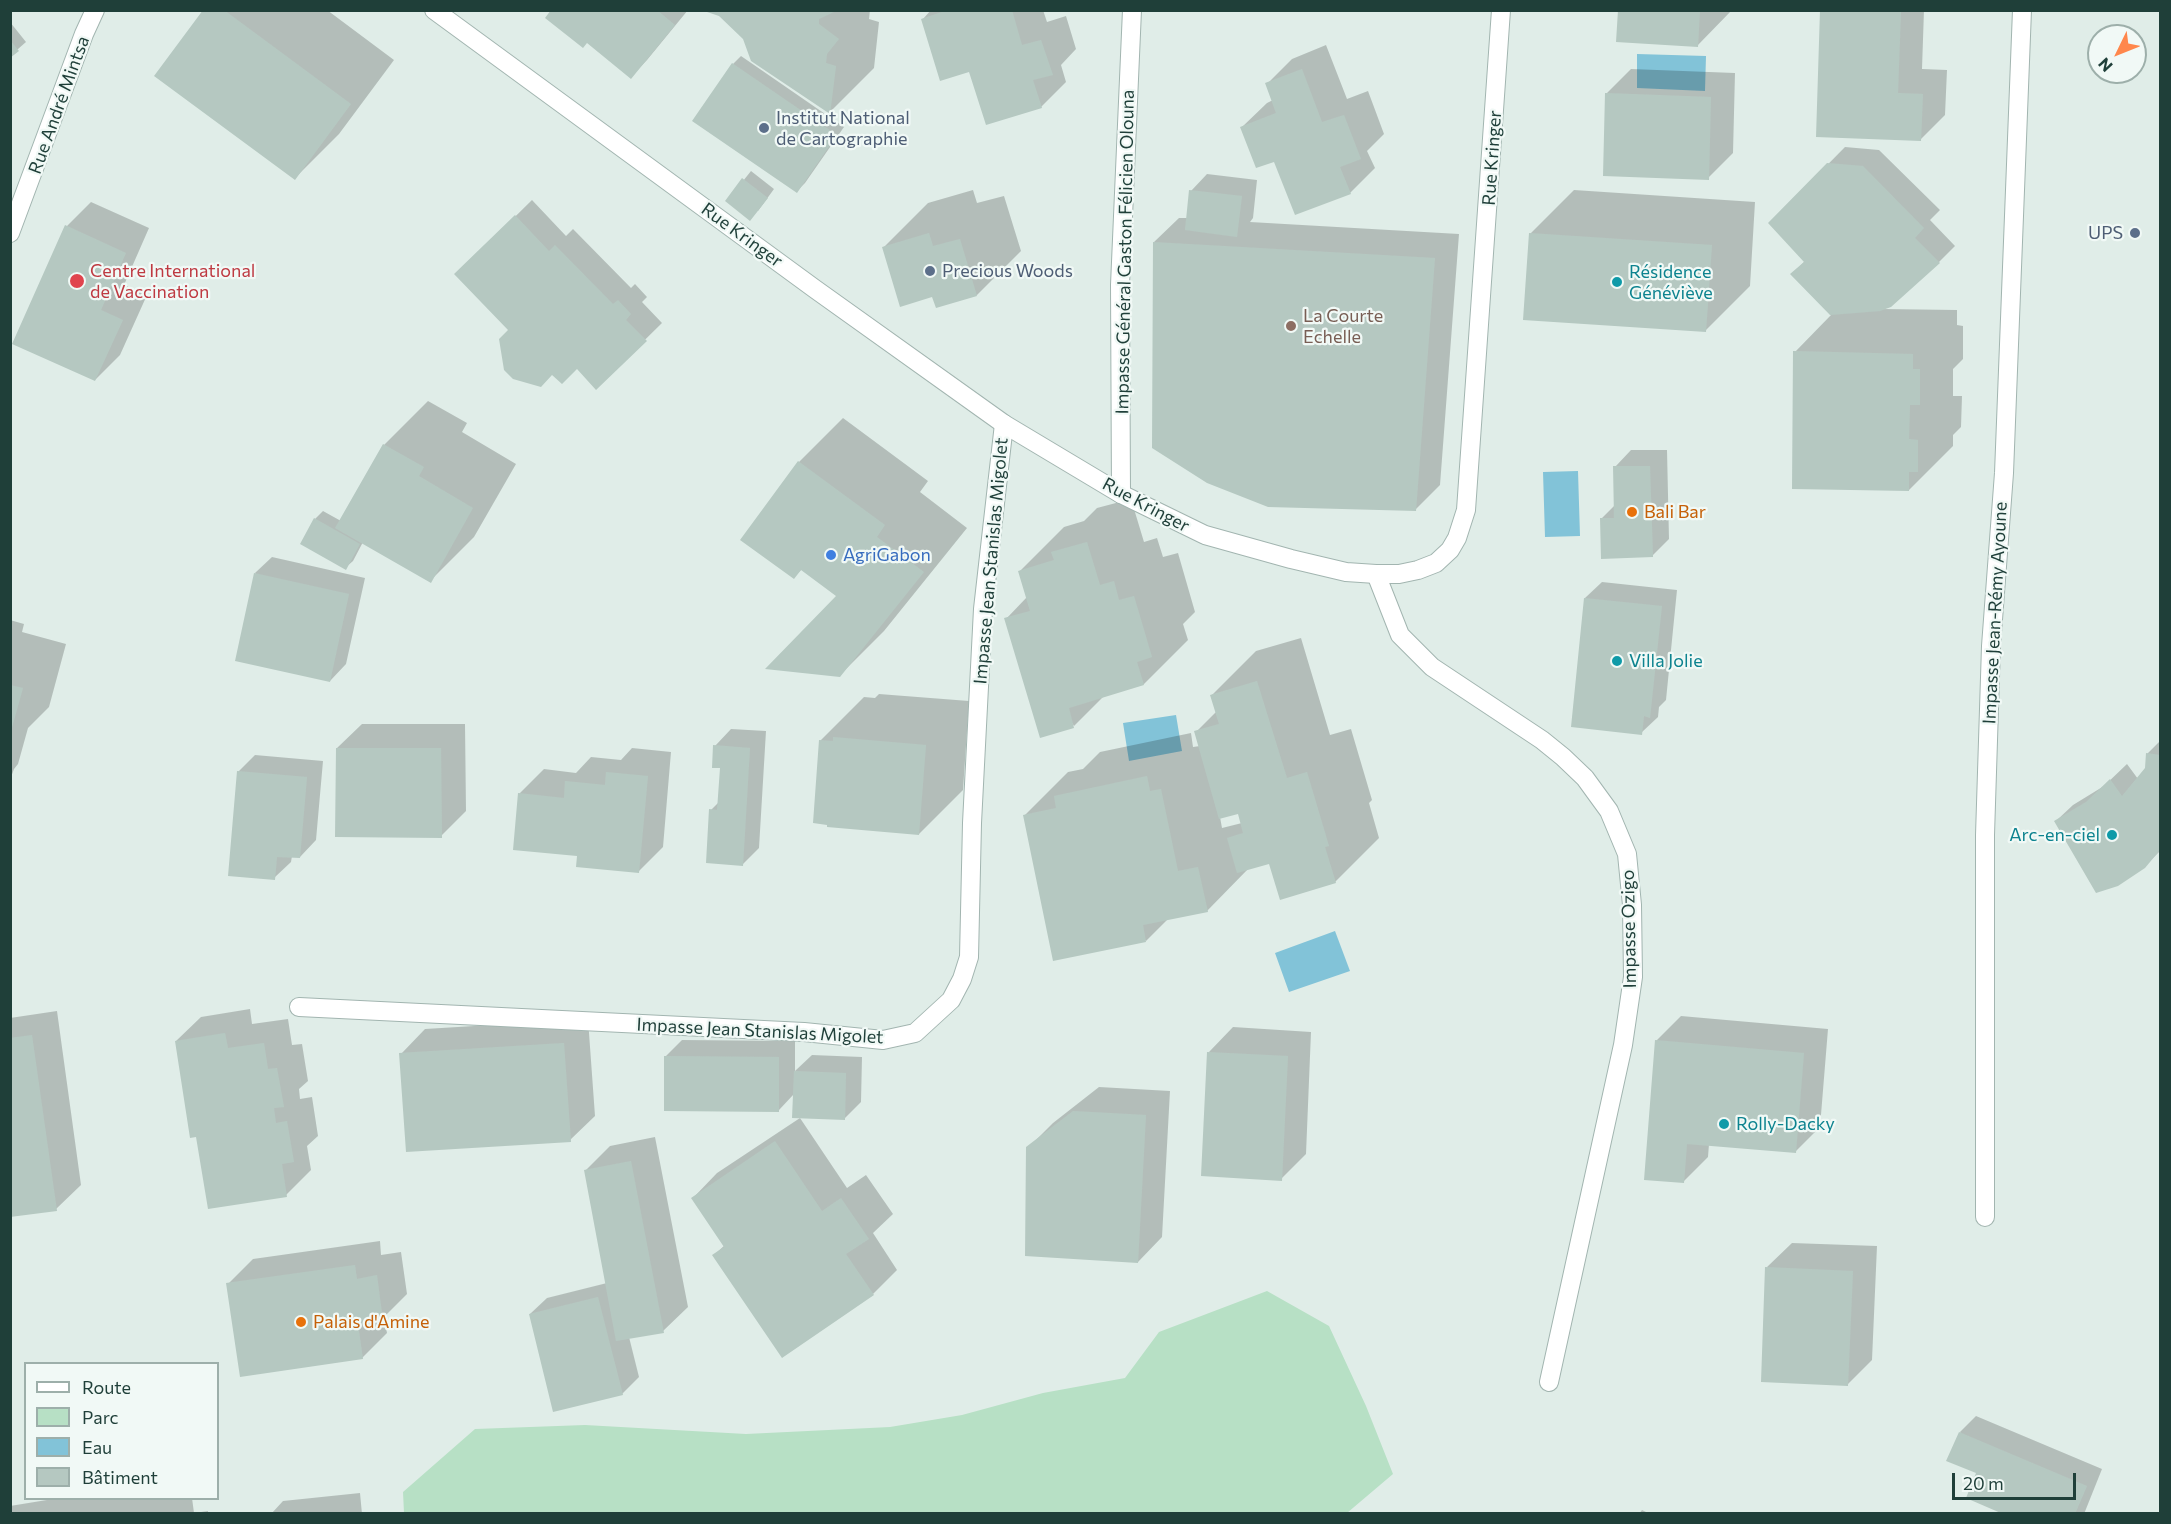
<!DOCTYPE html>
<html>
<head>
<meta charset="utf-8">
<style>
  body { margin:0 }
  #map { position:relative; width:2171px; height:1524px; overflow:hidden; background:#e0ede8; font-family:Commissioner,sans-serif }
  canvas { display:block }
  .frame { position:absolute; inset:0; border:12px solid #1f3f39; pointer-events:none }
  .legend { position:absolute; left:24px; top:1362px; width:195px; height:138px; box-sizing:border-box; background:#f1f9f6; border:2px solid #9dafaa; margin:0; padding:8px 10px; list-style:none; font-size:18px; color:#1f3f39 }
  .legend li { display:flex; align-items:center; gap:12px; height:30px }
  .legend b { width:30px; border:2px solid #9dafaa }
  .north { position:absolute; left:2087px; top:24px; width:60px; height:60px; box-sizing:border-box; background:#f1f9f6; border:2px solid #9dafaa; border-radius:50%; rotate:227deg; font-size:16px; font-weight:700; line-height:24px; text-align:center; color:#1f3f39 }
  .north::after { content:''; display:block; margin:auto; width:21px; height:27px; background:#ff874c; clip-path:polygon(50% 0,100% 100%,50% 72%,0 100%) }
  .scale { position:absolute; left:1952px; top:1473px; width:124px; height:27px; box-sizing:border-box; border:3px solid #1f3f39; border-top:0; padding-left:8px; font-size:18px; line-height:21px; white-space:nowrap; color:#1f3f39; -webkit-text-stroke:4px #f1f9f6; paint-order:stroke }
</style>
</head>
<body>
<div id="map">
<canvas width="2171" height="1524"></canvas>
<div class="frame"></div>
<ul class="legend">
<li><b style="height:8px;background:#fff"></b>Route</li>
<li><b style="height:16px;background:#b7e0c5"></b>Parc</li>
<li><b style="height:16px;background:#82c3d8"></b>Eau</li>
<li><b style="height:16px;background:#b5c8c1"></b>Bâtiment</li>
</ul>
<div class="north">N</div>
<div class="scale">20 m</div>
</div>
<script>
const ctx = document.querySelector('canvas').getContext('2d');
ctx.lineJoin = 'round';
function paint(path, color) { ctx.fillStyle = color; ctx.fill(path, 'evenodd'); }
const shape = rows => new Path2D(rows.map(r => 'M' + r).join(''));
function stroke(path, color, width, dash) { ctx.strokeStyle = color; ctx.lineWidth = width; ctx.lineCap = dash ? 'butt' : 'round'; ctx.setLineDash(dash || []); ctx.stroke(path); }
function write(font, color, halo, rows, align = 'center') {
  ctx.font = font + ' Commissioner,sans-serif'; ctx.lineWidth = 4.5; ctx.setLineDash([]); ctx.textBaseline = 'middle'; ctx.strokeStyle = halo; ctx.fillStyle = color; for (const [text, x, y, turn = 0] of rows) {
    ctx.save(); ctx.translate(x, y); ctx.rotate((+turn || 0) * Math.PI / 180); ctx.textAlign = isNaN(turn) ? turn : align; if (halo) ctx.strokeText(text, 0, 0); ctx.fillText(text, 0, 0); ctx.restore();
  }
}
paint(shape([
  [1267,1291,1329,1326,1366,1406,1393,1474,1347,1513,404,1513,403,1492,475,1429,585,1425,746,1434,890,1427,962,1415,1043,1393,1125,1378,1159,1332]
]), '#b7e0c5');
paint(shape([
  [1637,54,1706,56,1705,91,1637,88],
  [1578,471,1580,536,1545,537,1543,472],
  [1176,715,1182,751,1129,761,1123,723],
  [1335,931,1350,971,1289,992,1275,953]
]), '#82c3d8');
paint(shape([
  [205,10,327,10,394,60,339,134,295,178],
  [553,10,688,10,647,60,631,77],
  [706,10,870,10,869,19,879,22,874,68,830,112,744,39,720,15],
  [931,10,1043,10,1047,22,1066,16,1076,49,1061,65,1066,82,1041,107,970,70,923,19],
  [1619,10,1732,10,1698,45],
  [1822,10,1924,10,1922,69,1947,70,1945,115,1921,139],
  [10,22,26,42,10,56],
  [1326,45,1347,99,1368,91,1384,134,1367,151,1375,168,1350,193,1275,160,1242,127,1267,103,1273,100,1267,84,1292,59],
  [741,56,844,127,805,183,797,191,733,64],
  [1631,69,1735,73,1733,153,1708,178,1606,94],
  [1845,147,1879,150,1940,210,1930,220,1955,246,1939,262,1883,309,1957,310,1957,325,1963,326,1963,359,1953,369,1953,396,1962,396,1961,427,1953,435,1953,446,1909,490,1795,352,1831,315,1792,274,1805,261,1770,223],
  [751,171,774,189,758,211,727,201],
  [1207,174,1257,180,1253,218,1250,222,1459,234,1440,485,1415,510,1154,242,1179,218,1187,218,1191,191],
  [973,190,977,203,1004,196,1021,251,977,295,937,306,933,295,884,247,928,203],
  [1574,190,1755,202,1750,286,1706,330,1530,234],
  [532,200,566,236,573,229,631,288,635,284,647,297,642,302,662,323,596,388,577,367,510,330,457,274],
  [91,202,149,228,124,285,147,295,120,355,95,380,67,226],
  [428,401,467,423,462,432,516,464,474,537,430,581,363,542,353,561,345,568,315,519,323,511,341,521,384,445],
  [843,418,928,481,920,492,967,528,884,631,840,675,838,596,802,569,794,577,742,539,799,462],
  [1631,450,1667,450,1669,539,1652,556,1601,519,1615,505,1615,467],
  [1131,499,1144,542,1157,538,1163,557,1178,553,1195,612,1183,624,1188,640,1144,684,1105,695,1074,726,1006,619,1027,597,1020,571,1064,527,1084,521,1097,508],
  [272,557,365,578,346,664,330,681,255,573],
  [1602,582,1677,590,1666,700,1659,707,1658,717,1641,733,1585,598],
  [10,620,24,624,22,632,66,644,49,707,28,728,18,764,14,769,10,780],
  [1301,638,1330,735,1351,729,1372,800,1369,803,1379,838,1335,882,1270,863,1249,868,1207,911,1168,919,1146,941,1024,816,1068,772,1083,769,1100,752,1191,733,1193,747,1200,746,1196,732,1217,711,1212,695,1256,651],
  [1239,813,1242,823,1222,828,1220,817],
  [879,694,969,701,963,790,919,834,820,741,864,697,875,698],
  [362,724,465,724,466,811,441,836,337,748],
  [731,729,766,731,759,848,743,864,711,810,719,802,722,767,715,746],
  [2160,741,2160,851,2144,867,2056,821,2073,805,2104,786,2127,764,2138,779,2147,769,2147,754],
  [632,748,671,752,663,847,639,871,579,855,519,794,544,769,576,773,591,757,621,760],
  [255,755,323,761,316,840,300,857,292,856,291,862,274,878,238,772],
  [250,1009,252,1024,288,1019,292,1045,302,1044,308,1081,299,1089,300,1099,312,1097,318,1136,307,1146,311,1170,286,1195,197,1135,176,1041,201,1017],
  [57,1011,81,1185,56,1209,10,1216,10,1018],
  [1681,1016,1828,1029,1820,1127,1796,1151,1709,1144,1708,1157,1683,1182,1656,1041],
  [588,1019,595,1116,570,1140,401,1054,425,1029],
  [1233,1027,1311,1032,1306,1154,1281,1179,1209,1052],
  [682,1040,795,1041,795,1071,812,1055,862,1057,861,1102,844,1119,794,1094,779,1110,665,1057],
  [1099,1087,1170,1091,1162,1237,1138,1262,1028,1148,1053,1123],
  [800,1118,847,1188,866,1175,893,1214,873,1233,897,1270,873,1294,714,1255,725,1245,693,1198,717,1173],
  [655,1137,688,1307,663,1331,629,1337,639,1377,622,1394,530,1314,547,1298,607,1283,586,1170,610,1146],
  [380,1241,381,1255,401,1252,407,1294,384,1317,387,1333,362,1358,228,1284,253,1259],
  [1792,1243,1877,1246,1872,1360,1848,1384,1767,1267],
  [1976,1416,2102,1469,2084,1514,2007,1514,1978,1472,1960,1432],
  [360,1493,362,1514,271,1514,283,1501],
  [59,1498,192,1498,194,1513,208,1511,208,1514,10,1514,10,1506],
  [1642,1510,1650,1514,1639,1514]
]), '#0003');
paint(shape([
  [203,10,224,10,351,104,295,180,154,76],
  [551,10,657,10,675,25,631,79,587,43,583,48,545,18],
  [701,10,838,10,819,19,819,24,839,39,827,54,826,63,836,66,830,114,751,61,743,39,719,16],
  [948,10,1012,10,1022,45,1041,40,1053,75,1033,80,1042,108,986,125,969,72,940,81,921,19],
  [1618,10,1700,10,1698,47,1616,42],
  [1820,10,1901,11,1898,93,1923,94,1921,141,1816,137],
  [10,40,19,51,10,58],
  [732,63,837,135,797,193,692,121],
  [1302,69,1322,122,1344,115,1361,159,1340,167,1351,194,1295,215,1274,162,1256,168,1240,127,1276,113,1265,83],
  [1605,93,1711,97,1709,180,1603,176],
  [1827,163,1863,166,1924,228,1915,238,1940,263,1891,307,1880,311,1830,315,1790,274,1804,262,1768,223],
  [742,178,768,198,750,221,725,201],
  [1189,190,1242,196,1237,237,1185,230],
  [515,215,549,251,555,245,613,304,618,300,631,314,626,320,647,341,596,390,577,369,562,384,552,375,541,387,513,379,504,370,499,339,508,330,454,274],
  [65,225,126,253,101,310,123,320,95,381,12,344],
  [929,233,933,246,960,239,977,296,936,308,932,297,900,307,882,247],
  [1529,233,1712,245,1706,332,1523,320],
  [1153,242,1435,258,1416,511,1268,507,1207,483,1152,448],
  [1793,351,1913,354,1913,369,1920,369,1920,405,1910,405,1909,439,1918,440,1918,472,1909,472,1909,491,1792,489],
  [383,444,424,467,419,476,473,508,431,583,335,528],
  [798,461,885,525,877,537,924,572,840,677,765,669,836,596,801,570,794,579,740,540],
  [1613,466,1650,466,1653,557,1601,559,1600,518,1614,518],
  [314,518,360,544,346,570,300,544],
  [1087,542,1100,585,1114,581,1119,600,1134,596,1152,657,1137,662,1144,685,1069,708,1074,728,1040,738,1004,618,1030,611,1018,571,1054,560,1051,552],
  [254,573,349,594,330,682,235,661],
  [1584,598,1662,606,1650,718,1644,716,1642,735,1571,727],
  [1257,681,1287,778,1307,772,1329,846,1325,847,1336,883,1280,900,1269,864,1237,873,1227,838,1243,833,1238,814,1219,819,1194,731,1219,724,1210,695],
  [10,685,23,688,11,731,10,731],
  [833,737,926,745,919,835,827,827,827,825,813,823,819,740,833,741],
  [713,745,750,748,743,866,706,863,709,809,717,810,720,768,712,768],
  [336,748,441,748,442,838,335,837],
  [2146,753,2160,755,2160,850,2145,868,2118,886,2096,893,2054,821,2086,802,2110,779,2122,796,2145,768],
  [237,771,307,777,300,858,277,857,275,880,228,876],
  [606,772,648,776,639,873,576,867,577,856,513,850,518,793,564,798,565,781,605,785],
  [1147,776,1150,791,1161,789,1178,871,1198,867,1208,912,1143,925,1146,942,1053,961,1023,815,1056,808,1054,796],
  [225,1033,228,1048,264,1043,268,1069,277,1068,284,1107,274,1108,276,1123,287,1121,294,1162,282,1164,287,1197,208,1209,196,1137,190,1138,175,1041],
  [32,1035,57,1211,10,1217,10,1038],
  [1655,1040,1804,1053,1796,1153,1687,1144,1684,1183,1644,1180],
  [564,1043,571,1142,406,1152,399,1053],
  [1207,1052,1288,1056,1282,1181,1201,1176],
  [664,1056,779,1057,779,1112,664,1111],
  [794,1071,846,1073,845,1120,792,1118],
  [1073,1111,1146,1115,1138,1263,1025,1256,1026,1147],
  [775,1141,822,1211,841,1198,869,1239,846,1254,874,1295,782,1358,712,1255,724,1247,691,1198],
  [631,1161,664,1333,616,1341,584,1170],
  [355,1265,357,1279,377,1275,383,1321,358,1324,363,1359,240,1377,226,1283],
  [1765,1267,1853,1271,1848,1386,1761,1382],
  [598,1297,623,1395,553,1412,529,1314],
  [1959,1432,2087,1486,2075,1514,2003,1514,1966,1498,1976,1473,1946,1461]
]), '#b5c8c1');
const minor = shape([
  [10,233,84,34,95,10],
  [1121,494,1120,285,1132,10],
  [1376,574,1400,635,1432,667,1542,740,1563,757,1585,778,1609,811,1627,854,1632,905,1633,977,1623,1045,1549,1382],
  [299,1007,804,1032,883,1040,915,1033,951,1000,962,979,969,957,972,823,983,609,1004,424],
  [1985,1217,1985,835,1991,646,2004,473,2022,10]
]);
const tertiary = shape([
  [434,10,815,289,1004,424,1121,494,1205,535,1291,559,1346,572,1376,574,1399,574,1418,570,1436,563,1450,550,1457,538,1466,510,1501,10]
]);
stroke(minor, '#a2b5b0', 20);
stroke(tertiary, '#a2b5b0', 20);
stroke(minor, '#fff', 18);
stroke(tertiary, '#fff', 18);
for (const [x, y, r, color] of [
  [764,128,6,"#5c6f8a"],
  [2135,233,6,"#5c6f8a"],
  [930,271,6,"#5c6f8a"],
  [77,281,8,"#e0444e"],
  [1617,282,6,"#0f9aa8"],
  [1291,326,6,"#8d6e63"],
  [1632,512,6,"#e8710a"],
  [831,555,6,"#3f7fe0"],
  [1617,661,6,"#0f9aa8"],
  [2112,835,6,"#0f9aa8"],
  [1724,1124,6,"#0f9aa8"],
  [301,1322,6,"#e8710a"]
]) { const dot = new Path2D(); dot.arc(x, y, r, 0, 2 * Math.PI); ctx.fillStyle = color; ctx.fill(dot); stroke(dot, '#f1f9f6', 2); }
write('18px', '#1f3f39', '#f1f9f6', [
  ["Rue André Mintsa",59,105,-70],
  ["Rue Kringer",1492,158,-86],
  ["Rue Kringer",742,235,36],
  ["Impasse Général Gaston Félicien Olouna",1125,252,-89],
  ["Rue Kringer",1146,505,28],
  ["Impasse Jean Stanislas Migolet",991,561,-85],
  ["Impasse Jean-Rémy Ayoune",1995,613,-87],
  ["Impasse Ozigo",1629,929,-91],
  ["Impasse Jean Stanislas Migolet",760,1031,3]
]);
write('18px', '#4e5e75', '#f1f9f6', [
  ["Institut National",776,118],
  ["de Cartographie",776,139],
  ["UPS",2123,233,"right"],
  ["Precious Woods",942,271]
], 'left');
write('18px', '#be3a42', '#f1f9f6', [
  ["Centre International",90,271],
  ["de Vaccination",90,292]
], 'left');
write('18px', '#0d838f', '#f1f9f6', [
  ["Résidence",1629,272],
  ["Généviève",1629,293],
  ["Villa Jolie",1629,661],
  ["Arc-en-ciel",2100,835,"right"],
  ["Rolly-Dacky",1736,1124]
], 'left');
write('18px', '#785e54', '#f1f9f6', [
  ["La Courte",1303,316],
  ["Echelle",1303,337]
], 'left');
write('18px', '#c56008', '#f1f9f6', [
  ["Bali Bar",1644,512],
  ["Palais d'Amine",313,1322]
], 'left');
write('18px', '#366cbe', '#f1f9f6', [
  ["AgriGabon",843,555]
], 'left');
</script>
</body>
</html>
